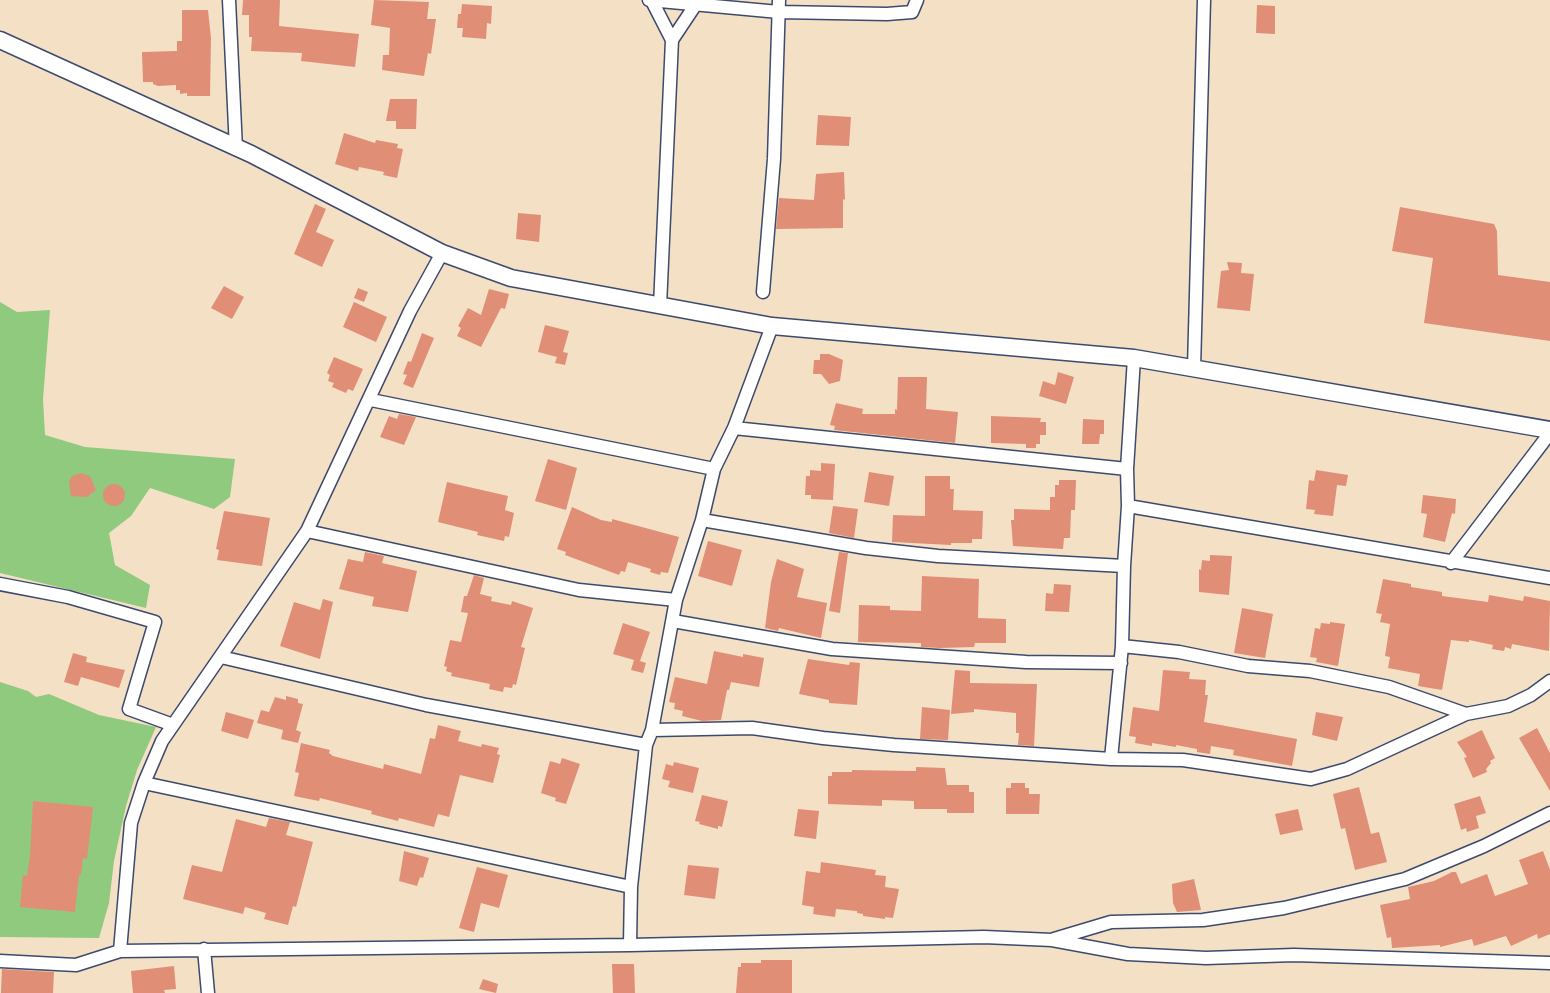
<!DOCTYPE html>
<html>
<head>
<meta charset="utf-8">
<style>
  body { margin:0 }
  canvas { display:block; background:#f4e0c5 }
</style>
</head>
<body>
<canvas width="1550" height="993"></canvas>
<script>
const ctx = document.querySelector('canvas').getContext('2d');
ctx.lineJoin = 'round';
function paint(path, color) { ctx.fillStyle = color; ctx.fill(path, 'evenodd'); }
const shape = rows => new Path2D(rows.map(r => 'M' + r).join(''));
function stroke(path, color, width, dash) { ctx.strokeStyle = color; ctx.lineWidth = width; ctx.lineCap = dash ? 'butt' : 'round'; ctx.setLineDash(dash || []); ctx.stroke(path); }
paint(shape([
  [0,302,17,312,50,310,43,399,45,435,85,447,235,459,230,497,214,509,150,488,131,516,109,533,115,565,150,585,146,608,0,573],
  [0,682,28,691,36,697,49,694,99,715,156,727,137,770,126,806,114,861,109,903,99,938,0,937]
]), '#8fca7e');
paint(shape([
  [243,0,280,0,279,26,359,34,355,67,301,61,302,53,251,51,252,37,249,37,249,15,242,15],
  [374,0,429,2,427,19,436,19,431,54,428,53,424,76,382,70,383,55,389,55,390,28,371,25],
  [462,4,492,6,491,24,487,23,486,39,462,37,463,28,457,28,458,14,461,14],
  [1257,5,1275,6,1275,34,1256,33],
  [182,10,208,10,211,38,210,96,187,96,187,93,180,94,180,90,176,90,176,85,158,86,153,84,153,82,143,82,142,52,177,51,177,41,182,41],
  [390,99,417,99,416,129,396,129,396,121,386,121],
  [818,115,851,117,849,146,816,145],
  [344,133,375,143,376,140,398,144,397,148,403,149,397,178,383,175,384,172,359,167,358,171,335,164],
  [844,172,845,200,843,199,843,228,776,229,779,198,814,200,816,174],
  [315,204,326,209,316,232,334,240,322,267,294,254],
  [1400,207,1494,224,1497,231,1498,275,1550,282,1550,341,1424,323,1433,258,1392,251],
  [518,213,541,215,539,242,516,239],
  [1227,262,1242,263,1241,273,1254,274,1250,311,1217,308,1221,271,1229,270],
  [224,286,244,297,232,319,211,308],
  [358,288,368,292,364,302,354,298],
  [489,289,509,294,505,309,501,308,481,347,457,336,461,328,458,326,468,308,481,315],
  [354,302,387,317,376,342,343,327],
  [545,325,569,331,563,352,568,353,565,365,555,363,557,357,538,352],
  [422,333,434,338,413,388,403,384,407,375,403,374,408,361,411,362],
  [820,354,829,354,843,360,840,381,829,384,821,374,813,374,814,360,820,360],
  [334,357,363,369,353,391,348,389,346,393,332,387,334,383,328,381,330,375,327,373],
  [1058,372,1074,377,1066,404,1039,396,1043,381,1055,385],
  [898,377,927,377,926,409,958,412,955,443,834,430,835,426,830,425,836,403,863,409,862,414,895,414,895,409,897,410],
  [399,414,416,417,404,445,380,437,389,416,397,419],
  [991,416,1041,418,1040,422,1046,422,1046,435,1040,435,1040,444,1036,444,1036,448,1026,448,1026,444,991,443],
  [1083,419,1104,420,1104,434,1100,434,1099,444,1082,444],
  [548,459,577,468,566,510,535,501],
  [821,463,835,464,833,500,811,499,811,495,805,495,806,476,810,476,810,470,821,471],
  [1316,470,1348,475,1346,486,1337,485,1333,516,1314,514,1315,510,1306,509,1309,480,1314,481],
  [869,472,894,476,889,506,864,502],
  [81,473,90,476,96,490,87,497,71,496,69,481,72,476],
  [925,476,950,476,950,489,954,489,953,510,983,511,982,539,972,539,972,543,951,543,951,545,892,542,893,515,925,516],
  [1059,480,1076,480,1075,510,1071,510,1070,538,1064,538,1063,549,1013,546,1011,520,1014,520,1014,509,1050,510,1050,497,1055,497,1055,485,1059,485],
  [447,482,508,496,505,510,514,513,509,537,505,536,504,541,477,535,478,532,438,522],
  '103 495a11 11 0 1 1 22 0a11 11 0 1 1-22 0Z',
  [1423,495,1456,499,1455,514,1452,513,1445,542,1423,537,1427,514,1421,513],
  [833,506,858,509,854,538,829,533],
  [572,507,601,520,612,522,612,519,679,537,668,573,661,572,660,575,650,572,651,569,628,562,625,572,621,571,619,575,565,555,566,552,557,549],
  [224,511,270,518,262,566,217,560,219,550,216,549],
  [708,541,742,550,732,586,698,576],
  [365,552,384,556,382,563,417,571,408,612,372,606,374,597,339,589,348,559,363,562],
  [839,552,848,553,840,613,829,611],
  [1210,555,1232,556,1229,595,1199,592,1199,569,1201,570,1202,560,1210,561],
  [777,559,804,569,797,597,827,603,821,638,779,628,778,631,765,628,771,582],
  [474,575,484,578,480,594,492,597,491,601,511,605,512,601,533,608,521,647,525,648,516,685,513,684,512,688,504,687,503,692,489,689,490,684,451,676,452,673,446,671,447,667,444,666,450,640,461,642,468,613,461,612,464,596,467,596],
  [922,576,979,579,978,618,1006,619,1006,643,975,643,974,647,940,648,921,647,921,643,858,642,859,605,890,606,890,610,921,611],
  [1383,579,1411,584,1411,587,1442,592,1442,596,1488,602,1489,595,1523,601,1524,596,1550,601,1549,651,1512,644,1511,649,1505,647,1504,651,1492,649,1493,645,1469,640,1469,642,1451,640,1442,690,1418,686,1420,674,1388,668,1390,657,1385,656,1390,624,1380,622,1382,614,1376,613],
  [1054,584,1071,585,1069,612,1045,611,1046,593,1053,594],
  [323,599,333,602,320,659,280,646,294,602,320,610],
  [1242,608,1273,614,1265,658,1234,653],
  [1330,622,1345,624,1338,666,1316,662,1317,658,1310,657,1315,628,1320,629,1321,623,1330,624],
  [623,623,650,632,640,661,646,663,643,673,631,670,634,660,613,654],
  [714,651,743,657,743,654,764,658,759,687,731,682,729,690,727,690,721,720,702,721,682,716,683,711,674,709,675,703,669,702,675,677,707,684],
  [73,653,87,657,86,662,125,670,119,688,81,677,78,686,64,682],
  [808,659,849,665,850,662,860,663,857,705,829,703,829,700,799,694],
  [955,670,970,671,970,683,1037,684,1034,746,1018,745,1019,733,1016,733,1016,713,974,709,974,712,951,714],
  [1163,670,1190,672,1189,679,1206,680,1205,695,1208,695,1204,722,1297,739,1292,766,1233,755,1234,750,1211,746,1210,754,1197,752,1197,749,1176,745,1176,747,1152,743,1152,746,1135,743,1136,737,1129,736,1133,707,1159,711],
  [286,696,298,699,298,703,303,704,296,730,301,732,298,743,281,739,283,730,257,723,261,710,269,712,275,697,286,700],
  [922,707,950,710,948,740,920,739],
  [226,712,254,720,248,739,221,731],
  [1316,712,1343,717,1337,741,1312,735],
  [438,725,461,731,458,741,481,747,482,744,499,748,497,754,500,755,493,783,460,775,449,817,438,814,434,827,399,818,398,821,371,814,372,811,320,798,319,801,294,796,299,773,295,772,301,743,330,750,329,753,333,756,383,769,384,764,421,774,430,738,435,739],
  [1537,728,1550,753,1550,791,1519,738],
  [1482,730,1495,758,1490,761,1491,763,1486,769,1487,772,1473,778,1464,758,1467,757,1457,742],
  [562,758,580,764,566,804,555,801,556,798,541,793,550,761,560,764],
  [674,762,699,768,693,793,668,787,670,781,662,779,666,764,673,766],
  [916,767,945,768,947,785,969,785,969,792,974,792,974,813,947,813,947,809,914,809,914,801,882,800,882,806,828,804,828,776,832,776,832,772,852,772,852,770,916,771],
  [1011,783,1025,783,1025,788,1029,788,1029,794,1040,794,1039,814,1006,814,1006,788,1011,788],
  [1359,787,1371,834,1379,832,1387,862,1355,870,1345,828,1341,829,1333,794],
  [702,795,728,801,722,827,718,826,718,829,699,824,700,822,695,821],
  [1480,796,1486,813,1476,816,1479,828,1467,832,1466,828,1461,830,1454,804],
  [33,801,93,807,87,859,83,858,81,875,79,875,75,912,20,907,23,875,27,876,30,856],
  [798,809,819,811,816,839,794,836],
  [1298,809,1303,830,1280,835,1275,814],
  [269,818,290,822,286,835,313,842,296,907,293,906,288,925,264,919,266,913,245,907,243,914,183,899,192,865,222,872,236,819,266,827],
  [404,851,429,858,423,878,420,877,417,886,399,881],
  [1543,851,1550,870,1550,934,1538,939,1537,934,1511,946,1506,936,1474,946,1472,939,1440,947,1440,945,1392,948,1391,937,1387,938,1380,905,1410,899,1408,887,1434,881,1452,872,1456,872,1461,884,1487,874,1495,896,1528,884,1519,860],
  [821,862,876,870,875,875,886,876,885,887,899,889,893,918,885,917,885,919,863,916,863,914,857,913,857,911,836,909,835,917,813,914,814,907,802,905,806,871,820,873],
  [688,865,719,868,715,899,684,895],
  [477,867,508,875,499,908,481,903,474,932,459,928],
  [1194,879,1201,910,1177,912,1173,903,1172,884],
  [761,960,792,960,792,993,736,993,738,967,741,967,741,963,761,963],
  [612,964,634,964,635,993,613,993],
  [174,966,176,989,164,990,165,993,133,993,131,971],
  [2,969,54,972,53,993,1,993],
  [483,979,498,984,496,993,479,989]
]), '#e18e76');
const street = shape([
  [229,0,236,149],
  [649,0,779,12,887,14,912,12,917,0],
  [652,1,672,40,660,306],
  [672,40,696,4],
  [763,292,774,159,779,0],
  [1194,368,1204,0],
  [371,400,714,469],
  [734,428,1127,469],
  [1128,506,1550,578],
  [702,520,866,548,938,556,1124,566],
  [307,531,579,590,676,600],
  [1451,563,1550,433],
  [0,584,68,597,155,622,129,709,173,725],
  [673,621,832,649,1026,662,1121,663],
  [1122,646,1179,652,1248,666,1310,671,1389,687,1466,714,1508,706,1531,695,1550,681],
  [221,657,426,705,646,745],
  [652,730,752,728,823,738,894,745,1111,759,1183,760,1311,779,1347,769,1466,714],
  [1111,759,1122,646,1124,566,1128,506,1127,469,1134,358],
  [144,783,631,887],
  [1054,939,1111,922,1203,920,1284,908,1405,879,1484,846,1550,813],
  [630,945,631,887,646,745,652,730,676,600,702,520,714,469,734,428,772,326],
  [204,949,208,993],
  [120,951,131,823,144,783,162,741,307,531,410,311,442,253],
  [0,961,76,965,120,951,630,945,984,937,1052,940,1128,954,1206,958,1294,955,1550,963]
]);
const secondary = shape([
  [0,40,251,154,442,253,511,278,772,326,1134,358,1550,430]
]);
stroke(street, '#3c4a6d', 15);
stroke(secondary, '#3c4a6d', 19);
stroke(street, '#fff', 12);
stroke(secondary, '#fff', 16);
</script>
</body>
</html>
